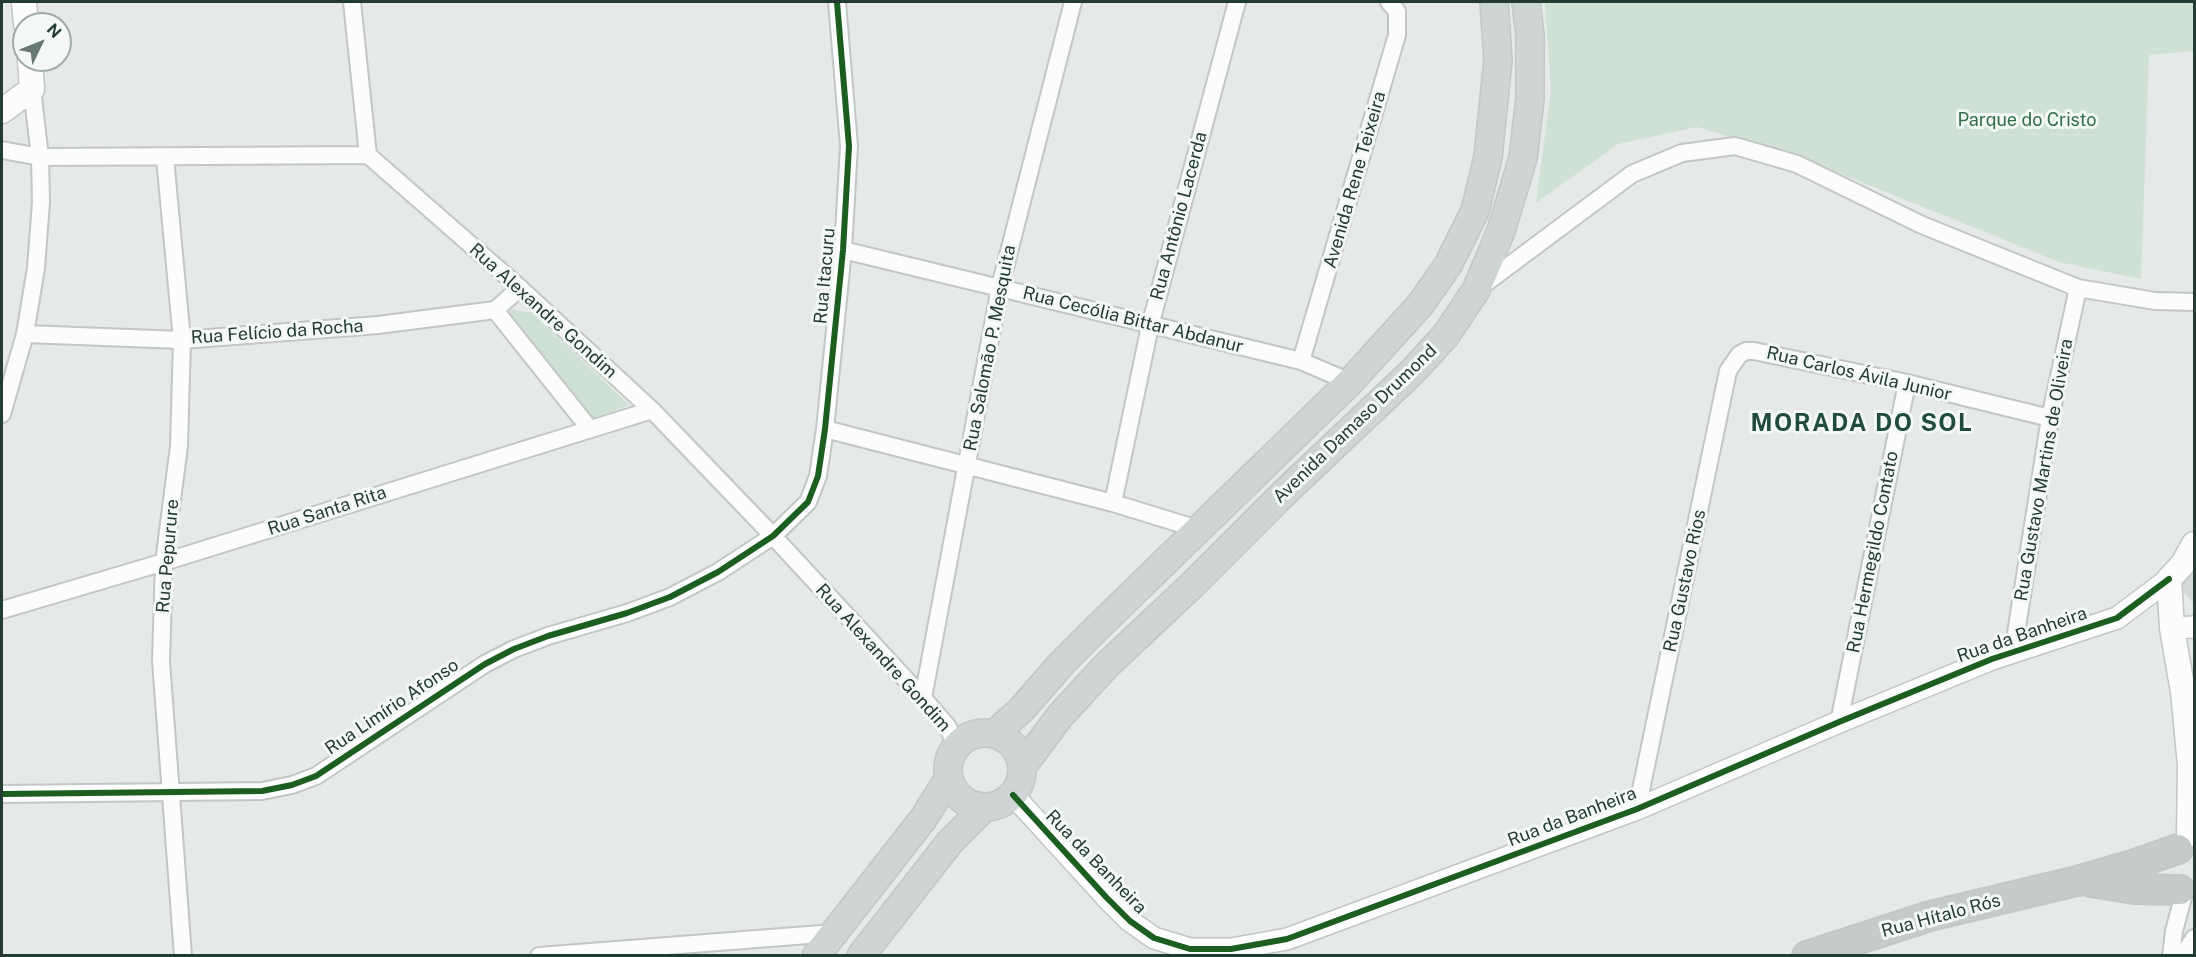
<!DOCTYPE html>
<html>
<head>
<meta charset="utf-8">
<style>
  body { margin:0 }
  #map { position:relative; width:2196px; height:957px; overflow:hidden; background:#e5e9e7; font-family:"Public Sans",sans-serif }
  canvas { display:block }
  .frame { position:absolute; inset:0; border:3px solid #243b34; pointer-events:none }
  .north { position:absolute; left:12px; top:12px; width:60px; height:60px; box-sizing:border-box; background:#f3f8f5; border:2px solid #a0aca8; border-radius:50%; rotate:47deg; font-size:16px; font-weight:700; line-height:24px; text-align:center; color:#243b34 }
  .north::after { content:''; display:block; margin:auto; width:21px; height:27px; background:#687873; clip-path:polygon(50% 0,100% 100%,50% 72%,0 100%) }
</style>
</head>
<body>
<div id="map">
<canvas width="2196" height="957"></canvas>
<div class="frame"></div>
<div class="north">N</div>
</div>
<script>
const ctx = document.querySelector('canvas').getContext('2d');
ctx.lineJoin = 'round';
function paint(path, color) { ctx.fillStyle = color; ctx.fill(path, 'evenodd'); }
const shape = rows => new Path2D(rows.map(r => 'M' + r).join(''));
function stroke(path, color, width, dash) { ctx.strokeStyle = color; ctx.lineWidth = width; ctx.lineCap = dash ? 'butt' : 'round'; ctx.setLineDash(dash || []); ctx.stroke(path); }
function write(font, color, halo, rows, align = 'center') {
  ctx.font = font + ' "Public Sans",sans-serif'; ctx.lineWidth = 6; ctx.setLineDash([]); ctx.textBaseline = 'middle'; ctx.strokeStyle = halo; ctx.fillStyle = color; for (const [text, x, y, turn = 0] of rows) {
    ctx.save(); ctx.translate(x, y); ctx.rotate((+turn || 0) * Math.PI / 180); ctx.textAlign = isNaN(turn) ? turn : align; if (halo) ctx.strokeText(text, 0, 0); ctx.fillText(text, 0, 0); ctx.restore();
  }
}
paint(shape([
  [2194,558,2194,604,2178,585]
]), '#d3dad7');
paint(shape([
  [1545,2,2194,2,2193,51,2149,55,2141,279,2059,262,1807,160,1697,127,1618,144,1536,203,1551,91],
  [509,309,532,313,629,405,592,419,512,320]
]), '#cfe1d4');
const minor = shape([
  [352,2,368,155],
  [2,150,40,157,368,155,520,288,652,410,773,536,923,698,948,727,956,747],
  [165,158,182,340,179,446,164,562,161,661,183,956],
  [843,250,1301,361,1350,382],
  [1479,288,1632,174,1682,153,1735,146,1797,164,1922,225,2078,288,2155,301,2194,302],
  [495,310,589,428],
  [25,334,182,340,378,325,495,310,520,288],
  [1301,361,1397,35,1397,11,1389,2],
  [2,414,25,334,36,268,41,202,40,157,32,89],
  [825,429,1113,503,1201,530],
  [1113,503,1150,326,1237,2],
  [2,610,164,562,652,410],
  [2013,652,2050,418,2078,288],
  [923,698,1000,287,1073,2],
  [1839,722,1907,383],
  [2,794,262,791,292,785,316,776,485,664,514,649,548,636,627,613,670,597,718,572,773,536,808,502,818,476,825,429,843,250,849,146,837,2],
  [1637,809,1728,371,1739,355,1746,351,1754,351,1907,383,2050,418],
  [539,956,834,933],
  [2171,956,2174,931,2184,894],
  [2183,956,2194,938]
]);
const tertiary = shape([
  [2172,628,2194,627],
  [1013,795,1106,897,1130,921,1154,938,1190,949,1231,949,1287,939,1637,809,1839,722,1992,659,2117,618,2169,579]
]);
const secondary = shape([
  [24,2,26,24],
  [2,111,32,89,30,60],
  [2189,835,2190,765,2183,692,2172,628,2169,579,2183,564,2194,544]
]);
const primary = shape([
  '948 770a37 37 0 1 1 74 0a37 37 0 1 1-74 0Z',
  [994,734,1020,711,1062,663,1096,629,1350,382,1420,305,1448,265,1475,211,1488,157,1498,60,1494,2],
  [1022,767,1060,716,1107,665,1190,587,1282,495,1412,372,1446,335,1476,290,1501,231,1523,158,1530,99,1530,35,1526,2],
  [816,956,923,819,949,778],
  [861,956,950,842,984,808]
]);
const trunk = shape([
  [2091,882,2135,889,2180,890],
  [1807,956,1930,916,2077,881,2126,867,2178,849]
]);
stroke(minor, '#c2c6c4', 20);
stroke(tertiary, '#c2c6c4', 24);
stroke(secondary, '#c0c7c4', 27);
stroke(primary, '#c1c8c6', 30);
stroke(trunk, '#c1c8c6', 32);
stroke(minor, '#fbfcfb', 16);
stroke(tertiary, '#fbfcfb', 21);
stroke(secondary, '#fbfcfb', 24);
stroke(primary, '#cfd5d3', 27);
stroke(trunk, '#c5cbca', 28);
stroke(shape([
  [2,794,262,791,292,785,316,776,485,664,514,649,548,636,627,613,670,597,718,572,773,536,808,502,818,476,825,429,843,250,849,146,837,2],
  [1013,795,1106,897,1130,921,1154,938,1190,949,1231,949,1287,939,1637,809,1839,722,1992,659,2117,618,2169,579]
]), '#1b5e20', 6);
write('18px', '#326e47', '#f3f8f5', [
  ["Parque do Cristo",2027,120]
]);
write('18px', '#243b34', '#f3f8f5', [
  ["Avenida Rene Teixeira",1355,180,-74],
  ["Rua Antônio Lacerda",1179,216,-75],
  ["Rua Itacuru",825,276,-85],
  ["Rua Alexandre Gondim",543,311,42],
  ["Rua Cecólia Bittar Abdanur",1133,320,14],
  ["Rua Felício da Rocha",277,332,-4],
  ["Rua Salomão P. Mesquita",990,348,-79],
  ["Rua Carlos Ávila Junior",1859,374,13],
  ["Avenida Damaso Drumond",1355,424,-44],
  ["Rua Gustavo Martins de Oliveira",2044,470,-80],
  ["Rua Santa Rita",327,511,-18],
  ["Rua Hermegildo Contato",1873,552,-79],
  ["Rua Pepurure",168,556,-85],
  ["Rua Gustavo Rios",1685,581,-78],
  ["Rua da Banheira",2022,635,-19],
  ["Rua Alexandre Gondim",883,658,48],
  ["Rua Limírio Afonso",392,707,-34],
  ["Rua da Banheira",1572,817,-21],
  ["Rua da Banheira",1096,862,46],
  ["Rua Hítalo Rós",1941,916,-15]
]);
ctx.letterSpacing = '1.5px';
write('bold 24px', '#224b40', '#f3f8f5', [
  ["MORADA DO SOL",1862,424]
]);
ctx.letterSpacing = '0px';
</script>
</body>
</html>
